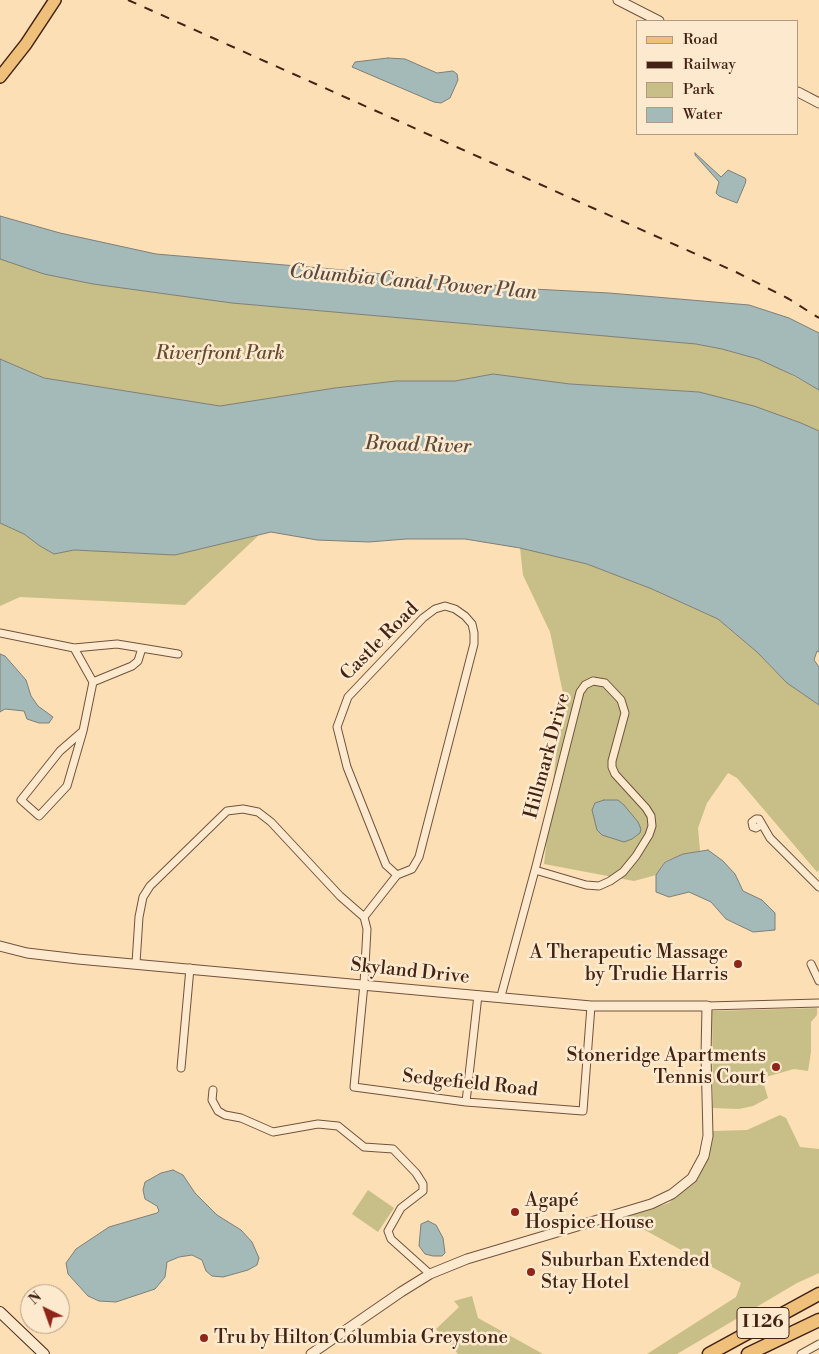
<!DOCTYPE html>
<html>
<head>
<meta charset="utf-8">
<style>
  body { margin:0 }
  #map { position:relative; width:819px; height:1354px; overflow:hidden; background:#fcdfb4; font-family:"Libre Bodoni",serif }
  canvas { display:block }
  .legend { position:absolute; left:636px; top:20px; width:162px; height:115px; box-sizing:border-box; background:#fdeace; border:1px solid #b39a85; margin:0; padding:6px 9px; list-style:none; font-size:15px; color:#442317 }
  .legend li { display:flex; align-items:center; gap:10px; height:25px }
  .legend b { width:25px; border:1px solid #b39a85 }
  .north { position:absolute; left:20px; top:1284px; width:50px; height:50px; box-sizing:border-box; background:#fdeace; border:1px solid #b39a85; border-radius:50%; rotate:318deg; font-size:14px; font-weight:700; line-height:20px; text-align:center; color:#442317 }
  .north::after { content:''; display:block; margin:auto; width:18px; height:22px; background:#8f2418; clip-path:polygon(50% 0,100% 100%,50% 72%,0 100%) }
</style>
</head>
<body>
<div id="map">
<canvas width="819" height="1354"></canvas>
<ul class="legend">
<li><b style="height:6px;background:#eec07a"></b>Road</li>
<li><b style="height:6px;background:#442317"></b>Railway</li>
<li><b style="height:14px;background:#c7bf87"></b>Park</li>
<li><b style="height:14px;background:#a4bab9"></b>Water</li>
</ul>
<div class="north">N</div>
</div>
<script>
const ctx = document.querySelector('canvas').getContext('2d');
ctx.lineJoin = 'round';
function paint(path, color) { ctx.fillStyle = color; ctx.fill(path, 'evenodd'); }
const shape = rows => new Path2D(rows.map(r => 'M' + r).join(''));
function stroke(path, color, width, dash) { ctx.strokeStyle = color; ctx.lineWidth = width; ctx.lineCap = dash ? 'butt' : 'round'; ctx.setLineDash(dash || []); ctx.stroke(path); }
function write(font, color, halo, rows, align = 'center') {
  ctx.font = font + ' "Libre Bodoni",serif'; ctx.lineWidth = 5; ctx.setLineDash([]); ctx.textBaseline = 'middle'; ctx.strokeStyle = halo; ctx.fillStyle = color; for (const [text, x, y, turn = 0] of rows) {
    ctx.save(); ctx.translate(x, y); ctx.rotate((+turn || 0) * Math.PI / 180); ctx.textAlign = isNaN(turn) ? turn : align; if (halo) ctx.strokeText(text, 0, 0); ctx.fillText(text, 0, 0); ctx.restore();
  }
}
paint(shape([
  [0,259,44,274,93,284,232,303,696,344,722,349,758,359,777,367,819,390,819,431,801,423,699,392,570,384,493,374,455,381,396,381,335,388,220,406,44,378,0,359],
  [0,523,24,534,40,546,54,554,74,550,175,555,259,535,185,605,20,597,0,606],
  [520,548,587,564,652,589,718,619,757,652,787,683,819,705,819,870,817,872,737,778,728,773,707,803,698,828,700,851,683,854,665,861,656,875,634,881,544,864,563,693,550,632,523,575],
  [817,1008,817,1015,811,1022,811,1052,808,1071,794,1069,762,1078,768,1098,753,1106,739,1109,713,1108,712,1011],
  [780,1115,786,1118,800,1147,819,1149,819,1273,797,1283,677,1354,647,1354,736,1297,741,1283,623,1218,669,1203,698,1175,708,1157,713,1131,747,1130],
  [368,1190,394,1208,378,1232,352,1214],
  [472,1296,478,1318,543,1354,458,1354,436,1329,459,1307,454,1301]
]), '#c7bf87');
const water = shape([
  [388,58,405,59,437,73,453,71,457,74,458,80,450,98,441,103,434,102,352,67,355,62,388,58],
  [695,153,721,177,728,170,745,178,746,180,745,184,737,203,719,196,716,193,719,182,695,155,695,153],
  [0,216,60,233,156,254,332,269,533,289,609,293,749,305,789,318,819,333,819,390,795,376,758,359,722,349,696,344,232,303,93,284,44,274,0,259,0,216],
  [0,359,44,378,220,406,335,388,396,381,455,381,493,374,570,384,699,392,754,406,801,423,819,431,819,652,817,651,814,660,819,667,819,705,787,683,757,652,718,619,652,589,587,564,520,548,465,539,406,539,369,542,317,540,271,532,175,555,74,550,54,554,40,546,24,534,0,523,0,359],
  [0,654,5,656,26,680,31,696,38,706,53,717,49,723,39,723,27,719,24,711,5,709,0,712,0,654],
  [604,800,618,800,624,805,638,822,641,829,640,833,632,839,624,842,602,835,597,830,592,810,595,803,604,800],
  [708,850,723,861,735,874,743,891,762,900,775,913,775,930,753,932,726,919,711,902,689,892,669,897,656,892,656,875,665,862,683,854,708,850],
  [173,1170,183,1175,195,1193,217,1215,241,1230,252,1242,259,1258,257,1265,248,1270,223,1277,212,1276,206,1271,202,1260,192,1255,179,1257,167,1262,165,1277,155,1289,116,1302,99,1301,88,1296,68,1274,66,1263,76,1249,109,1227,157,1213,159,1211,157,1206,145,1199,143,1190,145,1182,161,1173,173,1170],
  [428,1221,436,1225,443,1238,445,1253,442,1256,433,1256,425,1254,419,1246,421,1224,428,1221]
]);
paint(water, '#a4bab9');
stroke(water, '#7e7e78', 1);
const minor = shape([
  [0,633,74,648,117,644,178,654],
  [74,648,93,682,83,731,60,751,21,800,39,816,67,786,83,731],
  [593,681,605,683,621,700,625,713,612,761,612,767,615,774,646,808,651,816,652,826,649,835,636,856,623,872,610,881,599,886,586,885,535,870,580,692,585,685,593,681],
  [93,682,132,666,138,661,142,648],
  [761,825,756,828,753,827,752,822,756,819,759,819,770,838,819,887],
  [397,875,386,865,347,767,337,727,348,697,423,618,435,609,445,606,455,609,465,616,472,624,474,633,474,644,419,857,412,869,397,875,364,917,367,929,364,984,354,1087,466,1102,583,1111,591,1006],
  [136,963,139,917,143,897,150,886,227,811,243,809,258,812,271,822,340,896,364,917],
  [811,964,819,981],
  [501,996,535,870],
  [707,1006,819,1003],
  [181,1068,190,968],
  [213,1090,212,1100,218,1111,225,1115,241,1118,273,1132,318,1124,338,1126,364,1147,393,1149,416,1173,423,1184,423,1191,401,1208,388,1231,391,1239,430,1274],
  [466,1102,478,995],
  [801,1354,819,1344]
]);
const tertiary = shape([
  [618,0,659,21],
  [798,92,819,103],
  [0,946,27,953,78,959,591,1006,707,1006,706,1055,708,1136,704,1156,692,1178,672,1194,651,1204,467,1259,430,1274,401,1292,311,1354]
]);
const secondary = shape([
  [0,1312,44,1354]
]);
const primary = shape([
  [0,77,26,44,55,0]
]);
const motorway = shape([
  [709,1354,819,1294],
  [748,1354,819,1320]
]);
stroke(minor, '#72523e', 9);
stroke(tertiary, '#72523e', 11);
stroke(secondary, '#442317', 12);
stroke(primary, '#442317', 14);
stroke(motorway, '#442317', 15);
stroke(minor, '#fdeace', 7);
stroke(tertiary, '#fdeace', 9);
stroke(secondary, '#fdeace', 10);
stroke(primary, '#eec07a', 11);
stroke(motorway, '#eec07a', 12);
stroke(shape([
  [128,0,736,272,789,299,819,318]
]), '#442317', 2, [9, 9]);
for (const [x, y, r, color] of [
  [738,964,5,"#8f2418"],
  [776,1067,5,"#8f2418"],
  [515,1212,5,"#8f2418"],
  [531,1272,5,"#8f2418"],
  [204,1338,5,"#8f2418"]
]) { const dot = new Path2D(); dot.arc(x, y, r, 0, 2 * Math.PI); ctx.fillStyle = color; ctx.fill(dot); stroke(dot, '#fdeace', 2); }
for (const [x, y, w] of [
  [763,1323,52]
]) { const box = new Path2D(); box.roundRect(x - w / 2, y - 15.5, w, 31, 4); ctx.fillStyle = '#fdeace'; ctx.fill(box); stroke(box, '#442317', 1); }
write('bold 18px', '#442317', null, [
  ["I 126",763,1323]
]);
write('italic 19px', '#654a33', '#fdeace', [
  ["Riverfront Park",220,354]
]);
write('19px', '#442317', '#fdeace', [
  ["Castle Road",380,642,-45],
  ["Hillmark Drive",548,756,-75],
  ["Skyland Drive",410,972,6],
  ["Sedgefield Road",470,1084,6]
]);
write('19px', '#442317', '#fdeace', [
  ["A Therapeutic Massage",728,953,"right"],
  ["by Trudie Harris",728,975,"right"],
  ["Stoneridge Apartments",766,1056,"right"],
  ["Tennis Court",766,1078,"right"],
  ["Agapé",525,1201],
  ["Hospice House",525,1223],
  ["Suburban Extended",541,1261],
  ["Stay Hotel",541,1283],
  ["Tru by Hilton Columbia Greystone",214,1338]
], 'left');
write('italic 20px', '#5c4940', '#fdeace', [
  ["Columbia Canal Power Plan",413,283,5],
  ["Broad River",418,446,2]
]);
</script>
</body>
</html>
